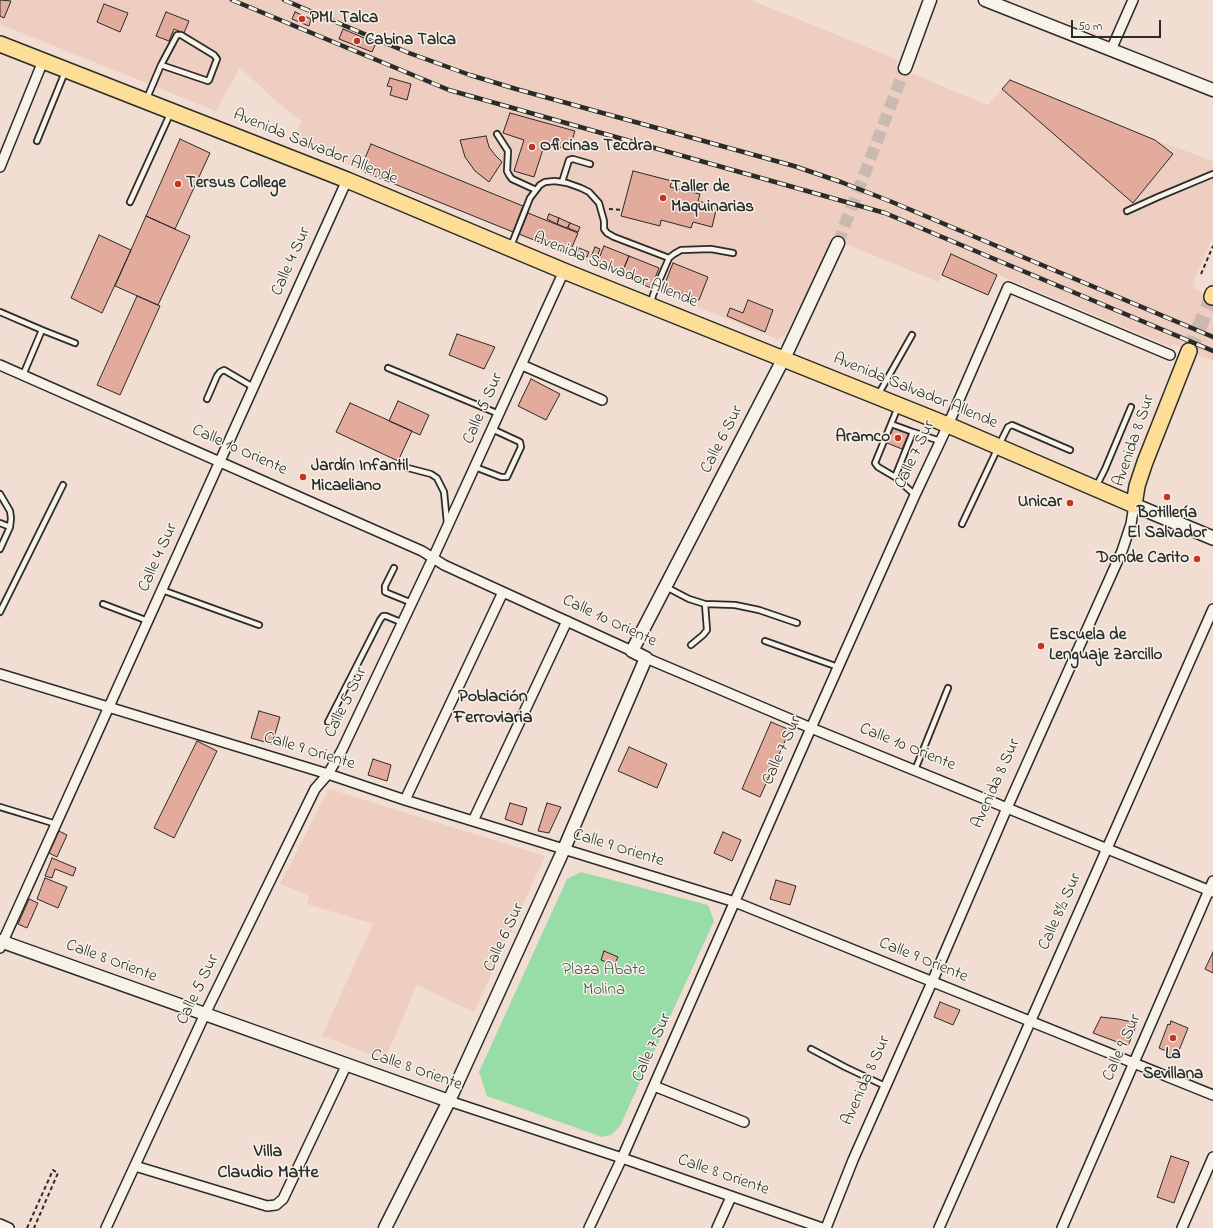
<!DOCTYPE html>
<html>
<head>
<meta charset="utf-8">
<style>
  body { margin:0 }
  #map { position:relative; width:1213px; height:1228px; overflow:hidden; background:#f1ddd1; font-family:"Indie Flower",sans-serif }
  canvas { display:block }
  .scale { position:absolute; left:1071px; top:20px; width:90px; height:18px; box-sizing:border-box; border:2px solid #2b2b2b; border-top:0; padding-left:5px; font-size:12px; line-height:14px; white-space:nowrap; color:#2b2b2b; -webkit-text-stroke:3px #f7f3e8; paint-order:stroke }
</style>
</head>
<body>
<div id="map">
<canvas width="1213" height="1228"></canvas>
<div class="scale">50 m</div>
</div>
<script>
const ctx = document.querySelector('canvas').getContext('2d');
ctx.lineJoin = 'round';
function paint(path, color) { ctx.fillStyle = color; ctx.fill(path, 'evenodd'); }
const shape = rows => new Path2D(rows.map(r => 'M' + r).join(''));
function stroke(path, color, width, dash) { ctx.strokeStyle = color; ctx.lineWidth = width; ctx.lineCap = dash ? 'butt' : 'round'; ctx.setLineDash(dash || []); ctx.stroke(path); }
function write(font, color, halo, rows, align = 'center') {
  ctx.font = font + ' "Indie Flower",sans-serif'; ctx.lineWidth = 3; ctx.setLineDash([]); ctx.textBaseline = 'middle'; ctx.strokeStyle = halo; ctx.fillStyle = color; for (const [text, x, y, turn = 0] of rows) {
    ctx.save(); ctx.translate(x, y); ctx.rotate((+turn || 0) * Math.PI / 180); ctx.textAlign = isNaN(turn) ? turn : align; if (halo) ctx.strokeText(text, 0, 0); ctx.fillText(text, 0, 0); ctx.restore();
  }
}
paint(shape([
  [0,0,751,0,898,60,896,67,988,105,1010,80,1155,140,1213,161,1213,237,1192,286,1202,293,1213,297,1213,360,1200,357,1196,353,1173,344,1171,347,951,255,939,282,834,239,785,335,777,339,580,259,580,258,569,253,569,254,292,142,301,121,269,95,240,67,216,111,0,24],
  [329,789,545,856,474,1012,417,985,385,1059,322,1036,373,924,307,904,309,896,280,884]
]), '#edcec1');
paint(shape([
  [581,872,708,905,714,921,620,1126,611,1135,602,1137,487,1096,479,1072,567,879]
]), '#98dca8');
const building = shape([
  [0,0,11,1,4,18,0,16,0,0],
  [104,4,128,13,120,32,97,22,104,4],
  [166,12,189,21,184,33,174,29,169,41,156,36,166,12],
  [295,12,311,19,309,26,292,19,295,12],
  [343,29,376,43,372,52,339,39,343,29],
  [390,78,411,84,407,100,390,95,392,87,387,86,390,78],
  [1010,80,1155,140,1173,154,1133,203,1002,89,1010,80],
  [510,113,575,131,569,150,545,143,534,177,514,171,524,140,503,133,510,113],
  [486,136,489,147,495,155,502,162,489,182,475,171,465,157,460,140,486,136],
  [180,139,210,153,175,229,146,216,180,139],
  [371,144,523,206,513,232,360,170,371,144],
  [633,171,672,181,670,187,700,194,698,201,717,206,712,227,693,222,691,228,661,220,660,226,621,216,633,171],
  [528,213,578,233,569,254,519,234,528,213],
  [549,214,559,218,557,224,547,219,549,214],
  [146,216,190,236,158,305,115,286,146,216],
  [559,218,570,223,567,228,557,224,559,218],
  [570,223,580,227,578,232,568,228,570,223],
  [99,235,131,250,102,313,71,298,99,235],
  [604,246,629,256,621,275,596,266,604,246],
  [595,247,600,249,596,259,591,257,595,247],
  [579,248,589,252,587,257,577,253,579,248],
  [951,254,997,275,988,295,942,275,951,254],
  [629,256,659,268,651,288,621,275,629,256],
  [673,263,708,277,699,300,664,286,673,263],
  [137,296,160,306,120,395,97,385,137,296],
  [748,300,773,310,765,332,727,316,730,308,743,313,748,300],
  [457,334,495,347,484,369,449,355,457,334],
  [531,379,560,394,546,420,518,406,531,379],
  [398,401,429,415,420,435,389,421,398,401],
  [350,403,412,431,398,461,336,432,350,403],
  [893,427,909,433,902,449,887,443,893,427],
  [259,711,280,717,272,744,251,738,259,711],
  [771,722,790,730,760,797,742,789,771,722],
  [197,741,217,751,174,838,154,828,197,741],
  [629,747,667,764,657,788,618,771,629,747],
  [373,759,391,765,387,781,368,775,373,759],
  [510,803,527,808,522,825,505,819,510,803],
  [547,803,561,807,549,833,538,831,547,803],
  [59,831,67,835,57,857,49,853,59,831],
  [723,832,741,840,732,861,714,853,723,832],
  [52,858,76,868,73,876,55,869,52,878,45,876,52,858],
  [45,878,67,887,58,908,37,899,45,878],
  [776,880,796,886,790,905,770,899,776,880],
  [29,899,38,903,27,928,18,924,29,899],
  [604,951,618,957,614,965,601,960,604,951],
  [1213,952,1213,973,1205,969,1213,952],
  [940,1002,960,1010,953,1025,934,1017,940,1002],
  [1101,1017,1118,1019,1137,1023,1128,1046,1093,1033,1101,1017],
  [1171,1021,1188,1028,1176,1058,1165,1053,1166,1051,1159,1048,1168,1024,1170,1025,1171,1021],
  [1171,1156,1189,1162,1174,1203,1157,1197,1171,1156]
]);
paint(building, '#e3ab9c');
stroke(building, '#2b2b2b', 1);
stroke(shape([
  [838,243,905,68]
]), '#c9b9b0', 12, [12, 6]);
stroke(shape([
  [1189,351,1212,297]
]), '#c9b9b0', 15, [15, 8]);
const service = shape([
  [147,98,161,65,177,35,181,35,214,55,217,59,209,80,208,81,161,65],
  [497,134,508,151,507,171,509,175,512,179,536,190],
  [37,141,65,72],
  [562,182,569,160,573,159,590,164],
  [130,202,171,112],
  [1127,211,1158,197,1213,174],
  [511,246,530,198,540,185,545,182,555,181,567,183,581,188,589,192,599,203,604,221,604,229,607,233,614,237,669,258,653,295,651,304],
  [669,258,674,254,681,250,711,249,733,253],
  [0,312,42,330,23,375],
  [42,330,75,343],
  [388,368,499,414],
  [878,395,912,335],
  [207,399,217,376,220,372,224,370,253,387],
  [898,407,875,463,878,467,895,477,915,495],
  [891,424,913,432],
  [475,467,501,477,507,477,521,447,520,442,492,429],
  [408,468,431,474,437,478,444,492,447,523],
  [895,477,913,432,940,441],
  [1096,487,1105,469,1131,407],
  [0,494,10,511,11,518,10,527],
  [0,523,10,527,0,549],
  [962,524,1003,437,1008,427,1012,425,1070,450],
  [394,568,385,586,385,592,412,603],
  [666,587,689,599,705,604,735,605,759,610,797,623],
  [162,590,259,625],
  [103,604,148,621],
  [0,612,63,485],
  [765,641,838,667],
  [691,645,703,635,707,630,705,604],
  [328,722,380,620,383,616,386,616,403,623],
  [915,770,948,688],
  [0,807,56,824],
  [811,1049,845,1067,885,1086]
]);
const minor = shape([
  [1111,50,1133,0],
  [0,167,43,61],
  [0,365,422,551,444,565,632,651],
  [522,365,602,400],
  [646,658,811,728,1213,892],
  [0,674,328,774,405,800,735,902,1213,1095],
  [405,800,503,592],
  [473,821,567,621],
  [0,948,347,180],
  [654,1086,744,1122],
  [449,1101,622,1158,822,1228],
  [135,1166,267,1206,276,1205,283,1199,347,1064],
  [0,1224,9,1228],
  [106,1228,205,1014,315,789,328,774,342,750,433,558,564,271],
  [589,1228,622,1158,811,728,915,495,948,425,1008,287,1170,355],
  [717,1228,731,1197],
  [826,1228,853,1160,932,982,1007,808,1122,551,1131,524,1134,505],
  [939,1228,1213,609],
  [1062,1228,1213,881],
  [1182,1228,1213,1157]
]);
const tertiary = shape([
  [985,0,1213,90],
  [905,68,930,0],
  [0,941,449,1101],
  [385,1228,449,1101,564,849,646,658,632,651,788,350,838,243]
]);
const secondary = shape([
  [1134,505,1213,538]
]);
const primary = shape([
  [0,44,347,180,564,271,948,425,1134,505,1137,486,1145,462,1189,351],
  [1212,297,1213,294]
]);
stroke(service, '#2b2b2b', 8);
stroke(minor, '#2b2b2b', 12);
stroke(tertiary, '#2b2b2b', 15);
stroke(secondary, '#2b2b2b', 16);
stroke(primary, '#2b2b2b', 18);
stroke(shape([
  [609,209,622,210],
  [1201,274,1213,246],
  [27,1228,53,1170,58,1173,34,1228]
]), '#2b2b2b', 2, [4, 3]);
stroke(service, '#f7f3e8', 4.5);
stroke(minor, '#f7f3e8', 9);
stroke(tertiary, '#f7f3e8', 12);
stroke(secondary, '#f7f3e8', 13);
stroke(primary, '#fdde96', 15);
const rail = shape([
  [232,0,449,90,885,213,1213,351],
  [284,0,409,53,470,75,516,89,794,166,841,182,892,202,1213,337]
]);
stroke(rail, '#2b2b2b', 4.5);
stroke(rail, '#f7f3e8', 3, [9]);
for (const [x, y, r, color] of [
  [302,19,4,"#c8321e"],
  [357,41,4,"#c8321e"],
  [532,147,4,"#c8321e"],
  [178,184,4,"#c8321e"],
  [663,198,4,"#c8321e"],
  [898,438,4,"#c8321e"],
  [303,477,4,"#c8321e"],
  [1167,497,4,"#c8321e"],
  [1070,503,4,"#c8321e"],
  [1197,559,4,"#c8321e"],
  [1041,646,4,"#c8321e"],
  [1173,1038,4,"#c8321e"]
]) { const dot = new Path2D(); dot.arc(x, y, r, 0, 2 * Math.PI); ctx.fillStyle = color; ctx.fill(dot); stroke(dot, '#f7f3e8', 1.5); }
write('bold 17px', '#2b2b2b', '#f7f3e8', [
  ["PML Talca",310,19],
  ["Cabina Talca",365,41],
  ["Oficinas Tecdra",540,147],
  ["Tersus College",186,184],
  ["Taller de",671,188],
  ["Maquinarias",671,208],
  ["Aramco",890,438,"right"],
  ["Jardín Infantil",311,467],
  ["Micaeliano",311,487],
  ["Unicar",1062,503,"right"],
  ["Botillería",1167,514,"center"],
  ["El Salvador",1167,534,"center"],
  ["Donde Carito",1189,559,"right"],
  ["Escuela de",1049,636],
  ["Lenguaje Zarcillo",1049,656],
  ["La",1173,1055,"center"],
  ["Sevillana",1173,1075,"center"]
], 'left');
write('17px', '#2b2b2b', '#f7f3e8', [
  ["Avenida Salvador Allende",315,148,22],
  ["Calle 4 Sur",292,262,-66],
  ["Avenida Salvador Allende",615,271,22],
  ["Avenida Salvador Allende",915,392,22],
  ["Calle 5 Sur",484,409,-66],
  ["Calle 6 Sur",723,440,-63],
  ["Avenida 8 Sur",1135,441,-71],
  ["Calle 10 Oriente",239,451,24],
  ["Calle 7 Sur",916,455,-65],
  ["Calle 4 Sur",159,558,-66],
  ["Calle 10 Oriente",609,622,25],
  ["Calle 5 Sur",347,703,-64],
  ["Calle 10 Oriente",907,748,22],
  ["Calle 7 Sur",783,751,-66],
  ["Calle 9 Oriente",309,752,17],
  ["Avenida 8 Sur",997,784,-66],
  ["Calle 9 Oriente",618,849,17],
  ["Calle 8½ Sur",1061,912,-66],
  ["Calle 6 Sur",505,938,-65],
  ["Calle 9 Oriente",923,961,22],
  ["Calle 8 Oriente",111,962,20],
  ["Calle 5 Sur",199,990,-64],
  ["Calle 7 Sur",653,1048,-66],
  ["Calle 9 Sur",1123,1048,-66],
  ["Calle 8 Oriente",416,1071,19],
  ["Avenida 8 Sur",867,1081,-66],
  ["Calle 8 Oriente",723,1176,19]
]);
write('17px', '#46574a', '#f7f3e8', [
  ["Plaza Abate",604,971],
  ["Molina",604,991]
]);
write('bold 18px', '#2b2b2b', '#f7f3e8', [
  ["Población",493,698],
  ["Ferroviaria",493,719],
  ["Villa",268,1153],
  ["Claudio Matte",268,1174]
]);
</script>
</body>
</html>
